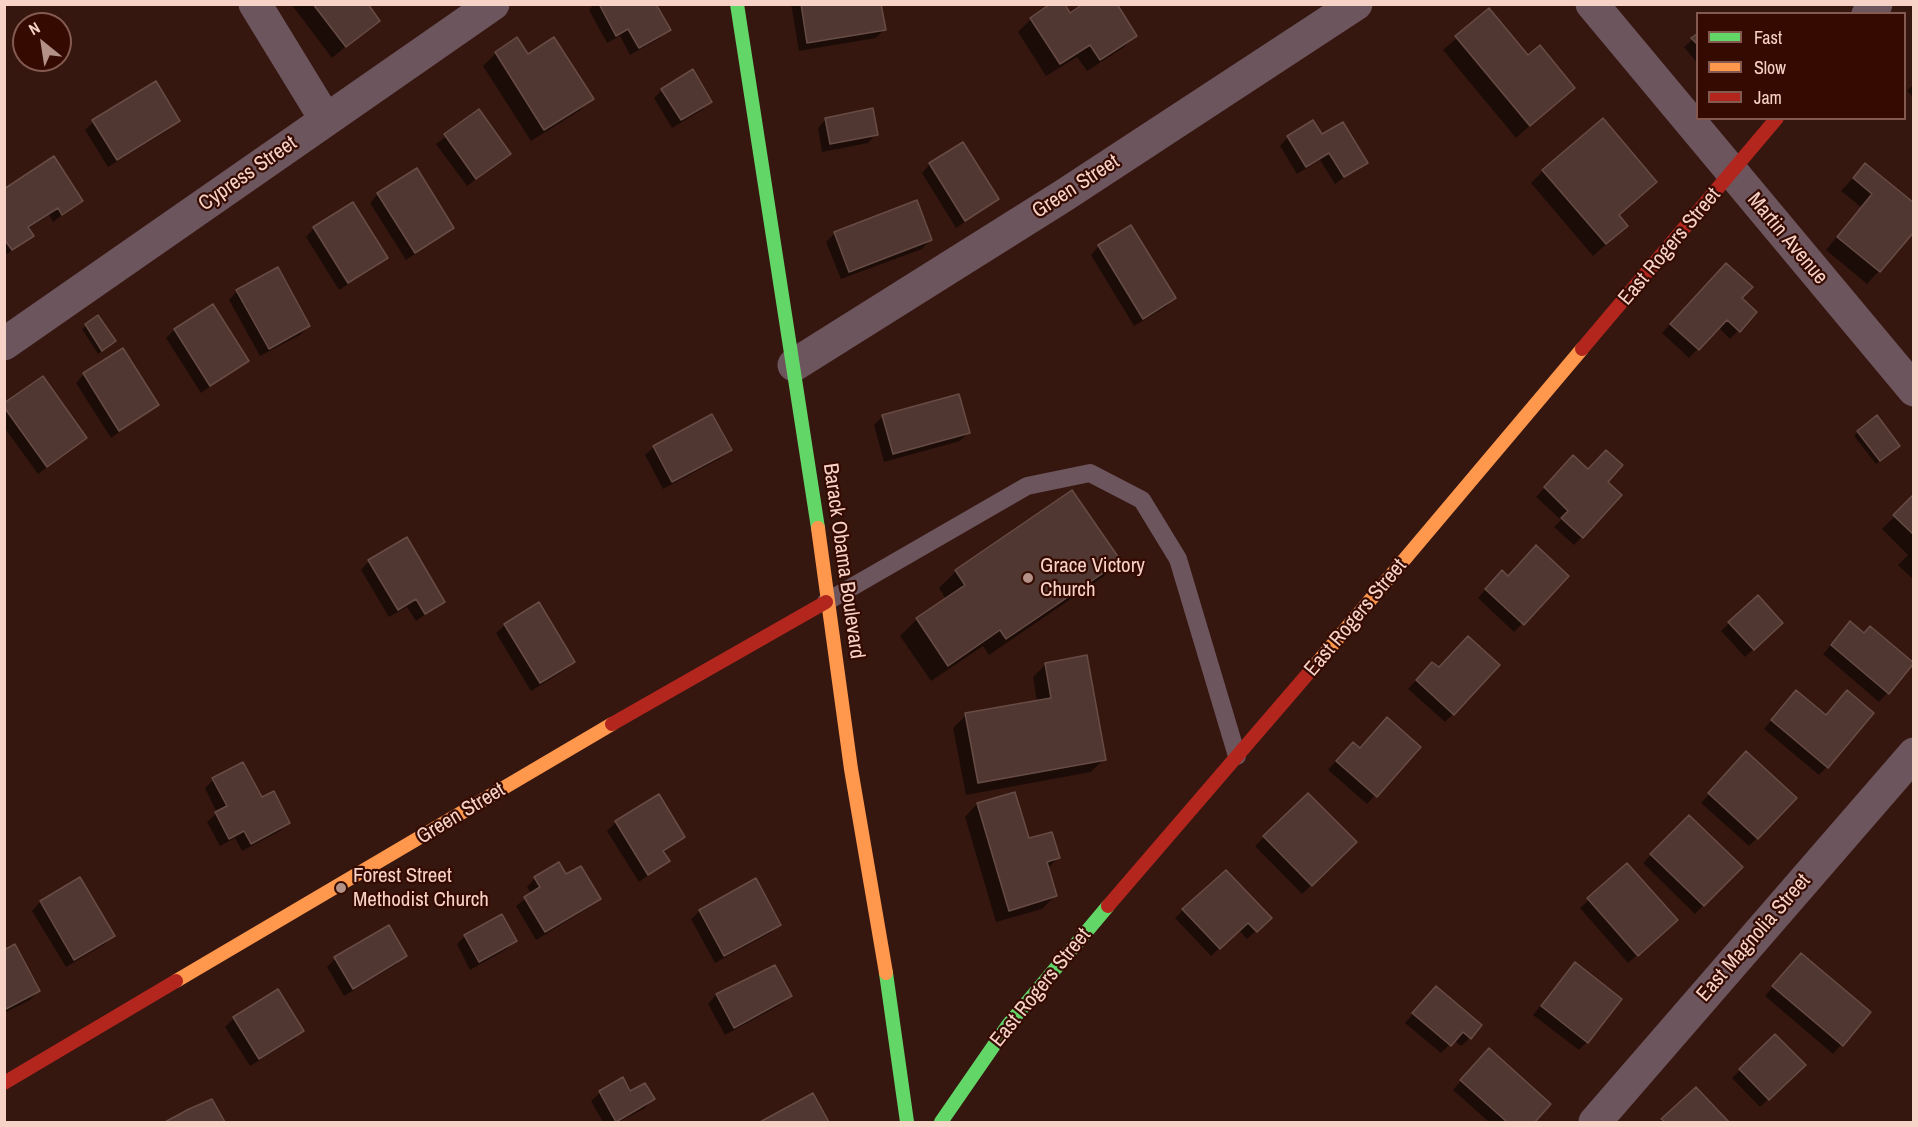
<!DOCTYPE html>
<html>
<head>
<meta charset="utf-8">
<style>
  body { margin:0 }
  #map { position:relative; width:1918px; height:1127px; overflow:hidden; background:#361710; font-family:"Archivo Narrow",sans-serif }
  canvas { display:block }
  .frame { position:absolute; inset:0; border:6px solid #f7d2c6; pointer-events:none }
  .legend { position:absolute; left:1696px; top:12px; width:210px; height:108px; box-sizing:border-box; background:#350a00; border:2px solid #835a4f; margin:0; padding:8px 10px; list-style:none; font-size:18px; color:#f7d2c6 }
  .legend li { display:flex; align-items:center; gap:12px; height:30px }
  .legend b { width:30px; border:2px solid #835a4f }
  .north { position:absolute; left:12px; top:12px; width:60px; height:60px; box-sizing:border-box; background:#350a00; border:2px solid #835a4f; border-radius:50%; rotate:330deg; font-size:16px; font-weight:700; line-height:24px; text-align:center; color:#f7d2c6 }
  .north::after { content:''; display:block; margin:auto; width:21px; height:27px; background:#b39186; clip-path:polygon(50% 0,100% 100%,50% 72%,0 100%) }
</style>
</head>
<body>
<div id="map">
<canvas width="1918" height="1127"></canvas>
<div class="frame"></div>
<ul class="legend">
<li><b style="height:8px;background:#63d668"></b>Fast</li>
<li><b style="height:8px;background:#ff974d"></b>Slow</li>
<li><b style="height:8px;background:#b3261e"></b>Jam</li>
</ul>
<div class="north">N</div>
</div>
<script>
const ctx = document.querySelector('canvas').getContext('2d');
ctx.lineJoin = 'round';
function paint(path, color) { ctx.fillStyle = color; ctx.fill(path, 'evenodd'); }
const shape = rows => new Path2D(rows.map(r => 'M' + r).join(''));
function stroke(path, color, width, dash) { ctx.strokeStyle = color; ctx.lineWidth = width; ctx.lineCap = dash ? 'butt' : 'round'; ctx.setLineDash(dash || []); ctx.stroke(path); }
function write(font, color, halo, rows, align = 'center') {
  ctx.font = font + ' "Archivo Narrow",sans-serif'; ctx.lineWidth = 4.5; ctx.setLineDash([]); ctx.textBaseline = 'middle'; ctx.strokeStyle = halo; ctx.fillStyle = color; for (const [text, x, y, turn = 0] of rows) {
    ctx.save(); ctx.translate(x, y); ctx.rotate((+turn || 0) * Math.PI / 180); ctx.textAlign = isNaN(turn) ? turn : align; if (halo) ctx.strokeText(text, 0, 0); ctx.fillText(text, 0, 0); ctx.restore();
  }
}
paint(shape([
  [291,4,366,4,378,20,332,58],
  [594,4,655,4,669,30,660,38,630,55,620,36,607,43,589,10],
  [791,4,880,4,884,30,876,38,799,51],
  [1489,10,1528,57,1573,88,1516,138,1443,50],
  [1070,15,1135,36,1123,48,1087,71,1077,57,1046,76,1018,32,1031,19],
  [1698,34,1698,64,1684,47],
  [517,40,527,56,592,99,579,111,531,141,483,66,496,53],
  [1914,84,1914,98,1907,91],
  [662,90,710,101,702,110,672,128,654,98],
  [479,112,509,154,467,186,436,144],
  [826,119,876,134,868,143,822,152,818,128],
  [178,120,170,129,108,167,85,130,93,122],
  [1288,137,1322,137,1366,162,1335,184,1320,160,1297,174,1280,146],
  [930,164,997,199,956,228,922,173],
  [1865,165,1914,205,1879,271,1867,284,1826,250,1861,207,1841,191],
  [1543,171,1655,182,1618,216,1613,238,1593,256,1531,183],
  [4,190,82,200,53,222,49,215,28,229,33,235,4,256],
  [378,194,453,228,406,260,370,203],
  [314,228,386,258,377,266,339,290,306,237],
  [835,233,930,240,922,249,841,279,826,242],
  [1099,246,1174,298,1166,307,1134,326,1091,255],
  [1718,273,1740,298,1739,330,1730,339,1718,327,1689,358,1662,333],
  [237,291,309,326,300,335,260,356,229,300],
  [213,306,247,360,201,393,166,338,174,330],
  [98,317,114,341,98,354,82,329],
  [84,374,157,405,111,438,76,383],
  [4,405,86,438,38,474,4,427],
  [883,416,968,433,960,441,884,462,874,425],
  [1858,432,1894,450,1876,464,1854,436],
  [654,447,730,449,721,458,663,489,645,455],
  [1565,466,1588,471,1605,482,1582,537,1574,545,1554,527,1561,520,1536,497],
  [1072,492,1119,561,1103,577,989,655,983,646,931,681,900,636,917,619,946,599,939,588,956,571],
  [1914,497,1914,580,1898,565,1908,555,1882,529],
  [369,561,443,602,416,621,407,607,389,617,361,570],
  [1567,576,1514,632,1478,598,1494,580],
  [1729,623,1773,631,1745,657,1721,631],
  [505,625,573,662,565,670,531,691,496,633],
  [1842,632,1863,635,1913,664,1879,702,1823,654],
  [1046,664,1104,759,1091,772,966,795,953,728,966,715,1037,702,1033,677],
  [1424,672,1453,714,1445,722,1408,689],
  [1847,692,1827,767,1819,775,1764,729,1788,700,1825,716],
  [1419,747,1367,804,1328,770,1344,752],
  [1738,762,1757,838,1749,846,1701,803],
  [213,780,262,799,288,823,280,831,242,851,235,838,220,846,207,822,217,813,205,788],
  [1014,793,1028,840,1058,858,1047,869,1055,896,1042,909,996,922,965,817,977,804],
  [1308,795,1355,842,1302,894,1255,846],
  [658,796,684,837,663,853,668,861,639,882,607,831,616,822],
  [1689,817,1741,867,1695,914,1643,863],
  [1627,865,1667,929,1628,963,1580,908],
  [566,876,599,898,590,907,536,940,516,906,531,894,527,887,535,878],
  [79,879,113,935,105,944,66,967,32,911,40,902],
  [1183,910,1270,918,1247,939,1239,930,1211,956,1175,918],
  [700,911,779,925,770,933,715,963,691,919],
  [465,936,515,941,507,949,470,970,457,944],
  [4,951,38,991,30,1000,4,1013],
  [405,955,397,964,344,996,327,967,335,959],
  [1575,964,1587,1042,1579,1050,1533,1015],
  [1792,964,1869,1013,1833,1054,1765,996],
  [775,967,790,996,782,1004,725,1035,708,1004,716,995],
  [1428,996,1470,1038,1461,1046,1454,1040,1441,1053,1405,1023],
  [234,1018,302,1031,294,1039,250,1066,225,1027],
  [1775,1036,1803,1065,1760,1107,1732,1078],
  [1481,1058,1549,1104,1533,1122,1489,1122,1453,1090],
  [622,1080,630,1093,653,1099,645,1108,619,1122,603,1122,591,1101,600,1093],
  [1696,1089,1727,1122,1659,1122],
  [812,1095,827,1122,763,1122],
  [211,1101,223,1122,170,1122]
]), '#0007');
const building = shape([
  [313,4,368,4,380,21,346,47,313,4],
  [599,4,656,4,671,30,639,48,628,29,616,36,599,4],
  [801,4,881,4,886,30,807,43,801,4],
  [1050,4,1065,4,1070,13,1083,4,1117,4,1137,36,1100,60,1090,45,1060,64,1030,18,1050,4],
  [1489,8,1528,55,1540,45,1575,88,1530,126,1455,36,1489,8],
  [1698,33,1698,45,1691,38,1698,33],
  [517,37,528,54,554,37,594,99,544,130,495,52,517,37],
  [693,69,712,102,681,120,661,89,693,69],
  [156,81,180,121,117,160,92,120,156,81],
  [873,108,878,135,830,144,825,118,873,108],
  [479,109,511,154,476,179,444,134,479,109],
  [1603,118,1657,182,1619,215,1628,226,1606,244,1542,170,1603,118],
  [1313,120,1322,134,1343,122,1368,163,1344,177,1329,153,1306,167,1287,136,1313,120],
  [963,142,999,199,965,221,929,163,963,142],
  [54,156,83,201,62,215,58,208,28,227,34,236,12,250,4,239,4,189,54,156],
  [1865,163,1914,203,1914,232,1880,272,1837,237,1872,194,1853,178,1865,163],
  [417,168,454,228,415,253,377,193,417,168],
  [917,200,932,240,849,272,834,232,917,200],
  [353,202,388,258,348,283,313,227,353,202],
  [1131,225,1176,298,1143,319,1098,245,1131,225],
  [1726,263,1753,287,1742,298,1757,312,1740,332,1727,320,1699,350,1670,324,1726,263],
  [278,267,310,326,269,349,236,290,278,267],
  [213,304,249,361,210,386,174,329,213,304],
  [98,315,116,341,102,351,85,324,98,315],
  [123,348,159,405,119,431,83,373,123,348],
  [43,376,87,438,47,467,4,407,4,403,43,376],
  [959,394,970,433,893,454,882,415,959,394],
  [712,414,732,450,672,482,653,446,712,414],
  [1877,415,1900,446,1880,461,1857,431,1877,415],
  [1606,450,1623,465,1608,482,1622,495,1583,538,1561,518,1568,511,1544,487,1573,455,1588,469,1606,450],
  [1072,490,1121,561,1006,639,1000,630,948,666,916,618,965,585,955,570,1072,490],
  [1913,495,1914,495,1914,535,1893,515,1913,495],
  [407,537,445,602,425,614,416,599,398,610,368,560,407,537],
  [1536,545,1569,576,1524,625,1485,589,1502,570,1508,576,1536,545],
  [1758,595,1783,623,1754,650,1728,622,1758,595],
  [539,602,575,662,540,683,504,624,539,602],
  [1850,621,1864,633,1870,626,1914,663,1889,694,1831,645,1850,621],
  [1468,636,1500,665,1454,715,1416,680,1432,662,1439,667,1468,636],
  [1087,655,1106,760,978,783,965,713,1051,698,1045,663,1087,655],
  [1796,690,1826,715,1847,690,1874,713,1828,768,1771,720,1796,690],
  [1387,717,1421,747,1377,797,1336,761,1353,742,1360,748,1387,717],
  [1746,751,1797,798,1758,839,1708,793,1746,751],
  [243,762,262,797,274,791,290,823,251,844,244,831,229,839,215,812,227,806,212,778,243,762],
  [1015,792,1029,838,1052,832,1060,858,1047,862,1057,896,1009,911,977,803,1015,792],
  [1308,793,1357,842,1312,886,1263,836,1308,793],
  [659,794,685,837,663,851,670,861,648,875,615,821,659,794],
  [1689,815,1743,867,1704,906,1650,854,1689,815],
  [559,862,566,874,581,866,601,899,545,932,524,897,540,887,534,877,559,862],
  [1627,863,1678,920,1638,956,1587,898,1627,863],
  [1226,870,1272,918,1257,932,1248,923,1220,949,1182,909,1226,870],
  [80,877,115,936,74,960,40,901,80,877],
  [756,878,781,925,724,956,699,910,756,878],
  [502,914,517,941,479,962,464,935,502,914],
  [389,925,407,956,353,989,334,957,389,925],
  [15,944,40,991,4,1010,4,950,15,944],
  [1801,953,1871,1012,1843,1046,1772,986,1801,953],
  [1575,962,1622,999,1588,1043,1541,1006,1575,962],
  [775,965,792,996,734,1028,716,994,775,965],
  [1436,986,1482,1025,1471,1039,1463,1032,1451,1046,1412,1013,1436,986],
  [278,989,304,1031,259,1059,233,1017,278,989],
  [1775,1034,1806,1065,1769,1100,1739,1069,1775,1034],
  [1489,1048,1551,1104,1535,1122,1507,1122,1460,1080,1489,1048],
  [623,1077,630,1091,645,1083,655,1099,616,1122,599,1091,623,1077],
  [1696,1087,1729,1122,1665,1122,1661,1119,1696,1087],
  [813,1093,829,1122,760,1122,813,1093],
  [212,1099,225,1122,165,1122,189,1109,212,1099]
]);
paint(building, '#513731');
stroke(building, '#674c45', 1.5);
stroke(shape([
  [826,602,1027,486,1090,473,1142,500,1178,559,1237,756]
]), '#6d555e', 18);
stroke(shape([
  [255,4,326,120],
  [1592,4,1914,390],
  [1868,14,1876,4],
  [4,344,493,4],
  [794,365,1063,196,1356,4],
  [1595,1122,1914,754]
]), '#6d555e', 33);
stroke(shape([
  [737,4,818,528],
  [886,973,907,1122],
  [941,1122,1008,1025,1108,906]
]), '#63d668', 14);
stroke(shape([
  [818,528,851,769,886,973],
  [1312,669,1582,349],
  [176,981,612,724]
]), '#ff974d', 14);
stroke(shape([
  [1582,349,1777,118],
  [612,724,826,602],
  [1108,906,1312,669],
  [4,1083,176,981]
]), '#b3261e', 14);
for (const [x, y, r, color] of [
  [1028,578,6,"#b39186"],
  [341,888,6,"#b39186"]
]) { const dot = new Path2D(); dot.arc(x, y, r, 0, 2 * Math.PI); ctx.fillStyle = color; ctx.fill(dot); stroke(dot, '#350a00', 2); }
write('21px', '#f7d2c6', '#350a00', [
  ["Cypress Street",248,174,-35],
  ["Green Street",1076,187,-33],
  ["Martin Avenue",1787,239,50],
  ["East Rogers Street",1670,247,-50],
  ["Barack Obama Boulevard",843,561,82],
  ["East Rogers Street",1356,618,-50],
  ["Green Street",461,814,-31],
  ["East Magnolia Street",1754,938,-49],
  ["East Rogers Street",1041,988,-51]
]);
write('21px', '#f7d2c6', '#350a00', [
  ["Grace Victory",1040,566],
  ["Church",1040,590],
  ["Forest Street",353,876],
  ["Methodist Church",353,900]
], 'left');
</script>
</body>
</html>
